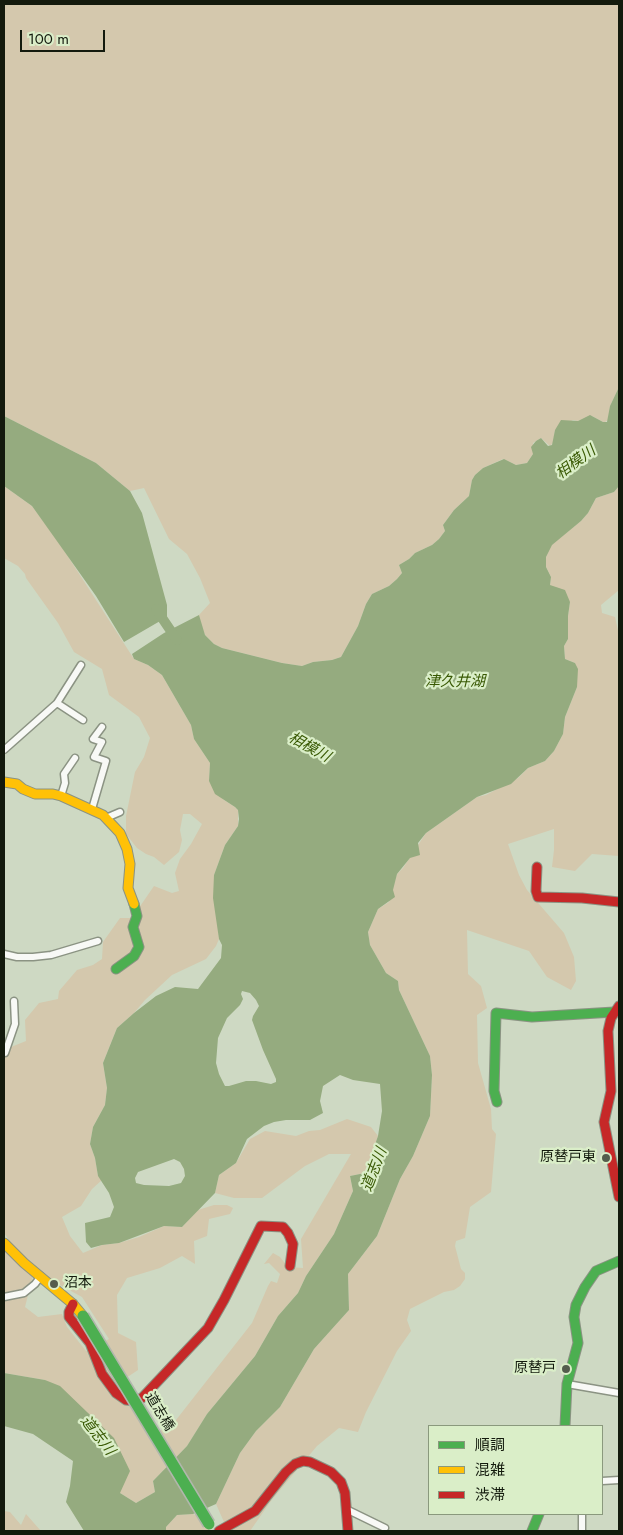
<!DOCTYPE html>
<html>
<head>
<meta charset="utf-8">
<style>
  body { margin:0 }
  #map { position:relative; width:623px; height:1535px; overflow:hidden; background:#ced9c3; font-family:Jost,"Noto Sans JP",sans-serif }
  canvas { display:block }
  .frame { position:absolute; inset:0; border:5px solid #131a0d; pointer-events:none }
  .legend { position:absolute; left:428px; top:1425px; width:175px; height:90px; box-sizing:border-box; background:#daeec8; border:1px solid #8a997d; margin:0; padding:6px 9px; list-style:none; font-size:15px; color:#131a0d }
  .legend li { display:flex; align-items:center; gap:10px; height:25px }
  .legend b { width:25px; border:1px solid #8a997d }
  .scale { position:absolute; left:20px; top:30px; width:85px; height:22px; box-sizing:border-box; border:2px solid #131a0d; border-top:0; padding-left:6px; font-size:15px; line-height:18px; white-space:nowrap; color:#131a0d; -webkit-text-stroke:4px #daeec8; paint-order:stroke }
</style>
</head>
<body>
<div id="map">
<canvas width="623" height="1535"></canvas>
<div class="frame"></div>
<ul class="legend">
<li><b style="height:6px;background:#4caf50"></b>順調</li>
<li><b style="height:6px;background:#ffc107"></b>混雑</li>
<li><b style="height:6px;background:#c62828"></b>渋滞</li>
</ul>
<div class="scale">100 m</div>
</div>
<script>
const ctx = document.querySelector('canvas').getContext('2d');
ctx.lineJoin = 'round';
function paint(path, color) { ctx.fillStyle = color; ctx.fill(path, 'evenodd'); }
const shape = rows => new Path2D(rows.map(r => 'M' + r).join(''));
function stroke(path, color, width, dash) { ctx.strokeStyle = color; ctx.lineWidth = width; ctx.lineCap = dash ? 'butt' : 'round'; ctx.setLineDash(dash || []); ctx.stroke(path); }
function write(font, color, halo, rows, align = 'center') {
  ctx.font = font + ' Jost,"Noto Sans JP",sans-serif'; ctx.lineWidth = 4.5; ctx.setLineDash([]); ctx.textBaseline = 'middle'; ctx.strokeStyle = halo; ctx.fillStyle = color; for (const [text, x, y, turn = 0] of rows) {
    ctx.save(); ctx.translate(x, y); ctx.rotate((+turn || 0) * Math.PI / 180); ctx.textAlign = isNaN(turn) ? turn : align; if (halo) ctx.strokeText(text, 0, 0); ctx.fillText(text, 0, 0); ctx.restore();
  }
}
paint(shape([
  [4,4,619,4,619,387,610,406,608,420,605,422,603,422,592,416,578,421,573,420,555,430,553,443,550,446,541,438,536,441,533,443,533,454,527,463,516,465,503,459,483,468,475,475,472,480,469,496,454,510,443,525,445,531,439,539,432,545,415,553,409,559,399,565,402,573,397,579,389,586,372,594,366,604,358,626,341,657,332,660,313,662,302,666,282,663,222,648,214,644,205,635,201,625,199,615,210,603,200,578,187,554,169,539,144,488,130,491,96,463,4,416],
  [4,486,32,506,58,541,134,659,148,665,162,675,191,725,194,739,210,763,209,781,224,800,235,807,238,810,238,826,225,845,214,875,219,939,216,946,206,959,172,975,145,1000,134,1013,117,1028,103,1063,107,1088,105,1105,93,1127,90,1144,95,1158,98,1176,102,1180,92,1189,81,1206,62,1217,70,1236,83,1253,102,1245,119,1243,139,1237,164,1226,182,1227,198,1210,214,1205,227,1205,233,1208,230,1214,209,1219,207,1236,194,1241,195,1264,182,1256,160,1268,127,1278,117,1295,118,1333,136,1342,138,1370,120,1382,157,1433,176,1420,252,1323,268,1286,271,1281,277,1283,280,1274,269,1263,264,1264,273,1253,280,1257,288,1267,303,1268,301,1239,351,1154,329,1154,305,1166,262,1198,234,1198,215,1193,219,1175,236,1163,250,1139,265,1131,296,1136,309,1131,320,1130,347,1119,371,1127,378,1136,365,1173,350,1176,353,1191,334,1234,306,1276,298,1293,278,1316,255,1356,207,1414,187,1446,153,1481,155,1492,136,1503,120,1493,45,1380,4,1373,4,1241,9,1240,4,1233,4,1060,11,1047,26,1041,25,1020,39,1003,58,999,59,991,77,970,93,965,102,959,103,942,120,918,132,918,154,886,172,893,179,891,175,873,180,859,191,844,202,824,190,814,183,814,180,830,182,840,179,852,164,865,154,857,146,854,137,848,126,834,126,816,135,772,144,757,150,738,139,717,109,695,102,669,74,652,58,623,26,578,25,574,18,566,4,558],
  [34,1271,82,1297,109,1339,86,1351,67,1327,62,1314,38,1317,25,1307],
  [619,486,619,590,601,605,602,613,615,617,619,635,619,856,592,854,575,871,552,867,554,850,554,829,508,844,519,875,527,890,564,933,574,957,576,981,571,990,547,977,529,951,467,930,468,974,481,986,487,1008,477,1015,478,1063,491,1109,492,1129,496,1134,491,1192,470,1207,465,1238,456,1241,455,1246,461,1269,465,1273,465,1279,460,1286,454,1290,444,1292,410,1309,407,1320,411,1331,397,1351,366,1412,358,1432,339,1428,317,1446,271,1501,250,1531,228,1531,216,1504,240,1453,256,1431,280,1407,314,1349,349,1310,348,1274,377,1236,400,1179,413,1156,430,1116,432,1075,430,1056,399,990,398,981,386,973,370,945,368,932,378,909,389,902,397,874,403,868,426,833,477,797,486,795,518,778,528,768,545,761,554,751,563,734,565,717,577,687,575,663,565,659,564,646,568,639,568,616,570,602,550,585,551,577,546,567,546,557,551,545,581,521,588,513,596,498,614,492],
  [4,1511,10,1512,21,1525,26,1514,41,1531,4,1531],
  [193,1514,203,1518,210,1531,166,1531,166,1527,177,1515]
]), '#d4c8ad');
paint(shape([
  [619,387,619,486,614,492,596,498,588,513,581,521,552,545,546,557,546,567,551,577,550,585,565,590,570,602,568,616,568,639,564,646,565,659,575,663,578,669,577,687,565,717,563,734,554,751,545,761,528,768,511,784,477,797,426,833,418,843,420,855,410,858,397,874,393,890,395,897,378,909,368,932,370,945,386,973,398,981,399,990,430,1056,432,1075,430,1116,413,1156,400,1179,377,1236,348,1274,349,1310,314,1349,280,1407,256,1431,240,1453,216,1504,193,1514,177,1515,166,1527,166,1531,84,1531,66,1502,70,1486,73,1461,33,1434,4,1426,4,1373,45,1380,60,1386,114,1438,130,1471,120,1493,136,1503,155,1492,153,1481,187,1446,207,1414,255,1356,278,1316,298,1293,306,1276,334,1234,353,1191,350,1176,365,1173,378,1136,382,1111,380,1084,353,1080,340,1075,323,1086,320,1101,323,1113,310,1120,286,1120,274,1122,264,1126,247,1139,236,1163,219,1175,215,1193,182,1227,164,1226,119,1243,102,1245,91,1248,86,1242,85,1223,110,1217,114,1207,109,1193,98,1176,95,1158,90,1144,93,1127,105,1105,107,1088,103,1063,117,1028,134,1013,156,996,175,987,198,989,221,958,222,945,219,939,213,898,214,875,225,845,238,826,239,819,238,810,235,807,215,794,209,781,210,763,194,739,191,725,162,675,148,665,134,659,132,654,164,633,199,615,205,635,214,644,222,648,282,663,302,666,313,662,332,660,341,657,358,626,366,604,372,594,389,586,397,579,402,573,399,565,409,559,415,553,432,545,439,539,445,531,443,525,454,510,469,496,472,480,475,475,483,468,504,459,516,465,527,463,533,454,531,447,536,441,541,438,548,446,552,445,555,430,561,420,578,421,590,415,603,422,607,422,610,406],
  [242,991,250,993,256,1000,259,1006,253,1016,252,1020,263,1050,276,1079,276,1082,271,1084,256,1081,246,1081,229,1086,225,1086,219,1074,216,1063,218,1038,227,1018,240,1005,243,999,241,994],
  [174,1159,180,1162,184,1169,185,1176,181,1183,169,1186,144,1185,136,1183,135,1178,138,1172],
  [4,416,96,463,130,491,142,513,167,605,167,617,124,642,96,596,32,506,4,486]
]), '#95ab7f');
stroke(shape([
  [156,609,177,640]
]), '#95ab7f', 10);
const street = shape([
  [57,703,83,720],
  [4,750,57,703,81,665],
  [61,796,65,783,64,774,75,758],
  [92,809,106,761,94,757,102,742,93,739,102,727],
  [106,818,120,812],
  [4,954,17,957,33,957,51,955,98,941],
  [4,1053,5,1053,15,1024,14,1001],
  [4,1297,24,1293,35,1284,41,1276],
  [567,1384,619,1393],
  [602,1481,619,1480],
  [346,1509,385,1528],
  [582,1514,582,1531]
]);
const fast = shape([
  [116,969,134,956,139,947,133,927,137,916,134,904],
  [497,1102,494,1091,496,1013,532,1017,614,1012],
  [565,1426,567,1384,578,1343,574,1317,576,1305,585,1287,596,1271,619,1261],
  [532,1531,539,1514]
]);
const slow = shape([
  [4,782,17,784,23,789,35,794,53,794,61,796,103,815,120,833,127,849,130,864,128,888,134,904],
  [4,1243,24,1263,73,1304,83,1316]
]);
const jam = shape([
  [537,867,536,891,538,897,582,898,619,902],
  [619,1006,611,1018,608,1031,611,1091,604,1122,619,1197],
  [73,1304,69,1312,69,1317,90,1343,102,1374,116,1393,126,1400,134,1401,142,1398,208,1328,224,1300,261,1226,283,1227,288,1233,293,1244,290,1266],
  [219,1531,255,1511,286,1472,295,1464,303,1461,310,1462,331,1472,341,1482,345,1493,348,1531]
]);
stroke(street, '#8b9383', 9);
stroke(fast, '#8b9383', 11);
stroke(slow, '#8b9383', 11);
stroke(jam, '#8b9383', 11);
stroke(street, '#f8f9f6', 6);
stroke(fast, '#4caf50', 9);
stroke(slow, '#ffc107', 9);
stroke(jam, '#c62828', 9);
const fastBridge = shape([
  [83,1316,209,1524]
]);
stroke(fastBridge, '#b1b7ac', 14, []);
stroke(fastBridge, '#4caf50', 11);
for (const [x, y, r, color] of [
  [606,1158,5,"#545d4d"],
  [54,1284,5,"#545d4d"],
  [566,1369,5,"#545d4d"]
]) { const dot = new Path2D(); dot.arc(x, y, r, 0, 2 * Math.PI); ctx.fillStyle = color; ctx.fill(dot); stroke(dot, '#daeec8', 2); }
write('14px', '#131a0d', '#daeec8', [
  ["原替戸東",596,1158],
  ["沼本",64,1284,"left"],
  ["原替戸",556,1369]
], 'right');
write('14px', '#131a0d', '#daeec8', [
  ["道志橋",159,1412,59]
]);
write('italic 15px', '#395904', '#daeec8', [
  ["相模川",576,463,-36],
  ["津久井湖",455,682],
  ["相模川",309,748,29],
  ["道志川",375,1170,-69],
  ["道志川",97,1436,52]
]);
</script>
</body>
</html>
